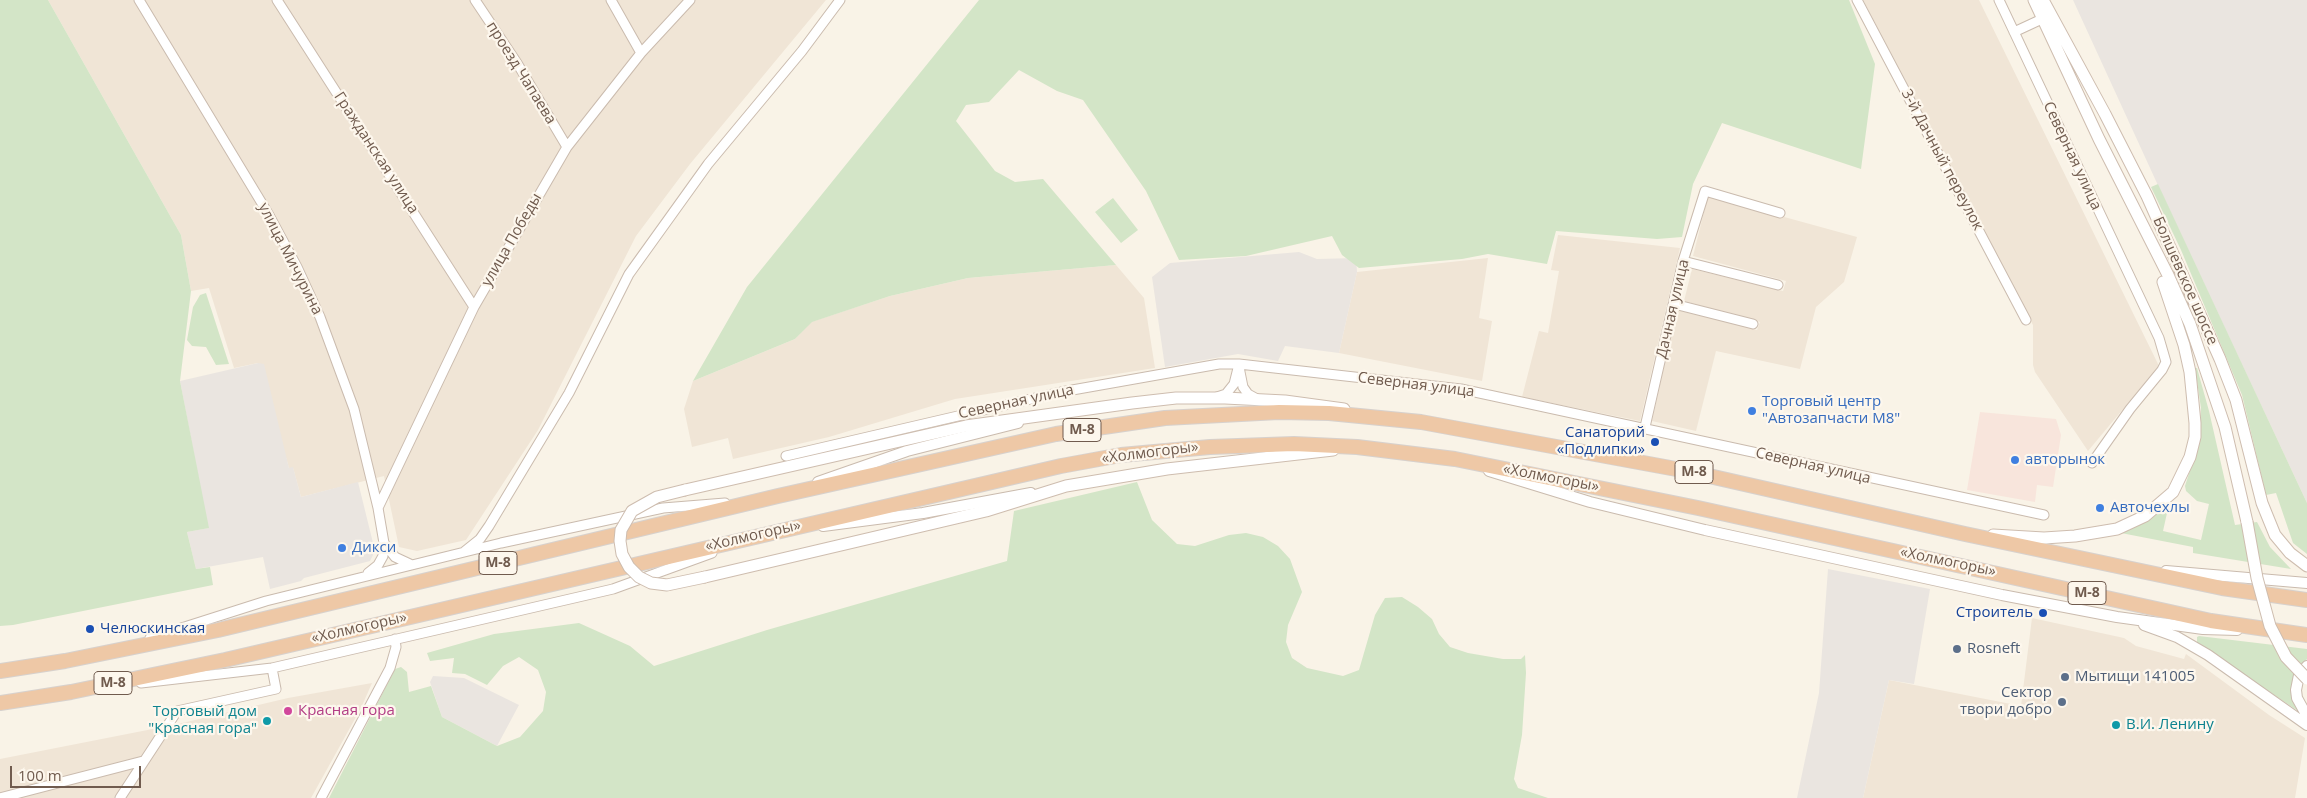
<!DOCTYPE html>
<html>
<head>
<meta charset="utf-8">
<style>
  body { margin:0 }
  #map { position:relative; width:2307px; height:798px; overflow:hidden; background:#f9f3e7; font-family:"Open Sans",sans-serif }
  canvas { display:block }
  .scale { position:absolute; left:10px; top:766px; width:131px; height:22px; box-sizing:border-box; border:2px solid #705b4e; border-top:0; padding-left:6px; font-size:15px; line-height:18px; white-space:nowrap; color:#705b4e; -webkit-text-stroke:4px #fdf7ed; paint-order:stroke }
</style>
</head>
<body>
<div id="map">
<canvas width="2307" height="798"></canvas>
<div class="scale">100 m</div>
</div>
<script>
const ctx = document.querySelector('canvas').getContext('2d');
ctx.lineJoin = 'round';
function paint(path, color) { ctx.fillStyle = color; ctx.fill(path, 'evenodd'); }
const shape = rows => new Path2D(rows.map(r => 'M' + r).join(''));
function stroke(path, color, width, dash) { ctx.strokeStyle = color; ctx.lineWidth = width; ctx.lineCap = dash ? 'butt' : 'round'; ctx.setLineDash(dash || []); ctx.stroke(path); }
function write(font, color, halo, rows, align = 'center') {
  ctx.font = font + ' "Open Sans",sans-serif'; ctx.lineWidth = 4.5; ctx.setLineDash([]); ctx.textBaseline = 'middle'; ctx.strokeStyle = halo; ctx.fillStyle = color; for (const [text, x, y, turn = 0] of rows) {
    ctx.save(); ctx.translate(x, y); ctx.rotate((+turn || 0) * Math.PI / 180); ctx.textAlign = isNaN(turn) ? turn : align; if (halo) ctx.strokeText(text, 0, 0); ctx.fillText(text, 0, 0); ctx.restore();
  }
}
paint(shape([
  [48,0,826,0,690,164,636,236,538,430,466,540,417,551,399,547,384,476,301,497,293,468,289,468,258,363,234,368,209,288,191,291,181,235],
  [1863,0,1979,0,2159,366,2088,451,2035,372,2033,365,2033,325],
  [1708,196,1857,237,1844,282,1816,307,1800,369,1716,351,1696,431,1652,421,1677,307,1757,330,1760,322,1684,301,1692,269,1783,291,1786,281,1693,256],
  [1558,235,1680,248,1640,421,1522,397,1539,331,1548,333,1559,271,1551,270],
  [1488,258,1479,318,1492,321,1482,381,1339,353,1357,272],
  [1116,265,1144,298,1155,368,955,399,829,437,733,459,728,438,692,447,684,409,693,381,795,339,811,322,890,296,968,278],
  [2032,618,2124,638,2136,646,2184,659,2186,654,2269,715,2305,738,2295,798,1863,798,1889,680,2021,706],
  [372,683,361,708,311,798,0,798,0,759,178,724,288,698]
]), '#f0e5d6');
paint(shape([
  [1980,412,2056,419,2061,435,2053,487,2037,485,2035,502,1967,490]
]), '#f8e5dc');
paint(shape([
  [2073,0,2307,0,2307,503,2156,181],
  [1299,252,1317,259,1356,258,1357,272,1339,353,1285,346,1278,361,1238,354,1165,367,1152,277,1170,263],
  [258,363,264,364,289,468,293,467,301,497,358,482,375,551,370,561,304,578,301,581,270,589,263,557,196,569,187,532,208,528,180,381],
  [1828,569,1930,589,1914,684,1889,680,1863,798,1797,798,1819,693],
  [433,676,464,678,519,705,497,746,442,717,430,682]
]), '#eae5e0');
paint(shape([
  [0,0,48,0,181,235,191,291,180,381,209,528,187,532,196,569,210,567,213,585,13,625,0,626],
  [979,0,1849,0,1875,64,1861,169,1722,123,1693,184,1682,237,1657,239,1556,231,1547,264,1488,254,1462,259,1359,268,1342,255,1332,236,1246,256,1179,260,1146,191,1083,100,1057,91,1019,70,989,102,966,105,956,121,995,171,1015,182,1043,179,1116,265,968,278,890,296,812,322,795,339,693,381,747,287],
  [2158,184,2307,503,2307,554,2293,543,2276,493,2266,495,2242,395,2181,250,2151,187],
  [1113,198,1138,230,1121,243,1095,212],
  [206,293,229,364,216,365,206,347,192,346,187,340,193,307,200,295],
  [2195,368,2197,368,2209,411,2235,525,2257,522,2270,547,2291,569,2193,553,2193,547,2121,533,2148,521,2169,504,2163,531,2201,540,2209,504,2197,501,2186,491,2185,486,2200,439,2201,408],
  [1137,482,1152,520,1177,544,1195,546,1229,535,1246,533,1263,537,1278,546,1290,559,1302,592,1288,625,1286,642,1292,658,1307,668,1343,676,1359,670,1375,615,1385,598,1402,597,1418,607,1432,619,1439,634,1450,647,1468,653,1503,659,1521,659,1525,655,1526,673,1522,735,1514,779,1518,788,1548,798,329,798,395,669,401,667,407,672,409,692,431,686,442,717,497,746,520,737,543,711,546,692,538,670,519,657,503,666,487,685,465,674,452,673,454,658,430,661,427,653,494,634,579,623,630,646,654,666,767,630,1007,561,1014,511],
  [2199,636,2307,649,2307,659,2295,672,2292,685,2298,711,2197,643,2197,637]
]), '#d3e5c7');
const minor = shape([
  [139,0,269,215,297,267,320,317,354,409,378,508,384,543,383,556,378,565,368,573],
  [277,0,474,307],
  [475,0,517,63,567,147],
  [611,0,641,53],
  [1857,0,2026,320],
  [1999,0,2159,338,2166,362,2162,370,2130,409,2092,463],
  [2014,32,2042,19],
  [1683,261,1778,285],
  [1674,304,1753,324],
  [1239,367,1243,387,1248,394,1257,399],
  [1217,397,1226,394,1234,384,1239,364],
  [1645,427,1683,261,1705,191,1780,213],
  [786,456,1061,392,1219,364,1239,364,1461,389,2044,515],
  [378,508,474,307,567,147,641,53,690,0],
  [384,543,395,557,410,564],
  [465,551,480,539,489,526,569,393,629,274,708,164,802,51,840,0],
  [150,638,266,601,501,543,663,508,725,503],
  [141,683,272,668,613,589,712,553],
  [0,798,143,761],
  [120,798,177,711,276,689,272,668],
  [321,798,390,668,396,647,395,639]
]);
const tertiary = shape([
  [1489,471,1590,502,1705,530,2002,595,2117,617,2203,629,2237,630],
  [818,482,907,451,1018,423],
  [823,526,923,513,1031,493],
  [2166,571,2307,583],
  [2144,625,2177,637,2208,655,2307,725],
  [2307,666,2299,675,2296,690,2297,698,2307,716]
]);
const secondary = shape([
  [2034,0,2099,139,2168,275,2190,324,2225,427,2247,522],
  [2043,0,2105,114,2147,196,2220,359,2236,400,2262,503,2275,535,2290,553,2307,566],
  [685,490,966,426,1132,403,1176,398,1225,398,1285,401,1344,409],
  [1993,535,2044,538,2075,536,2117,529,2145,516,2173,492,2190,457,2195,437,2195,423,2190,372,2184,345,2163,282],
  [705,577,986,511,1066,486,1167,469,1333,450]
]);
const trunk = shape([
  [0,671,65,661,218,630,778,496,1056,434,1165,418,1279,412,1329,413,1421,422,1687,471,1965,534,2222,588,2307,600],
  [0,703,71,692,225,660,1061,466,1121,455,1210,447,1294,444,1357,447,1455,459,1698,508,2211,621,2307,635]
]);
stroke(minor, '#cabbae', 11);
stroke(tertiary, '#cabbae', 12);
stroke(secondary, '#cebdaf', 13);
stroke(trunk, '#d7d1cd', 16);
stroke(minor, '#fff', 9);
stroke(tertiary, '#fff', 10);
stroke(secondary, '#fff', 11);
stroke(trunk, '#eec8a6', 14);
const secondaryBridge = shape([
  [685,490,657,497,632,511,621,530,620,541,622,554,629,567,639,577,651,583,667,585,705,577],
  [2247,522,2257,578,2270,626,2286,657,2307,679]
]);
stroke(secondaryBridge, '#cebdaf', 13, []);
stroke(secondaryBridge, '#fff', 11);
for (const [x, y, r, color] of [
  [1752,411,5,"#3f7fe0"],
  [1655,442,5,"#1a4fb4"],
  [2015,460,5,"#3f7fe0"],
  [2100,508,5,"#3f7fe0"],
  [342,548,5,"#3f7fe0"],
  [2043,613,5,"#1a4fb4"],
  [90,629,5,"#1a4fb4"],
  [1957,649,5,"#5c6f8a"],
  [2065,677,5,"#5c6f8a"],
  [2062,702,5,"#5c6f8a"],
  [288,711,5,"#d1479c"],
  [267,721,5,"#0f9aa8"],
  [2116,725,5,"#0f9aa8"]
]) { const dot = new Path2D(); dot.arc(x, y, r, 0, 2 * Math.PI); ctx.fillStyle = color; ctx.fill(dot); stroke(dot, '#fdf7ed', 2); }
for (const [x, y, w] of [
  [1082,430,38],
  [1694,472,38],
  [498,563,38],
  [2087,593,38],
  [113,683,38]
]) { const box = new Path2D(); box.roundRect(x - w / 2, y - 11.5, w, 23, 4); ctx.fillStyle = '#fdf7ed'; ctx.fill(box); stroke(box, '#705b4e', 1); }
write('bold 14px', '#705b4e', null, [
  ["М-8",1082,430],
  ["М-8",1694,472],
  ["М-8",498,563],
  ["М-8",2087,593],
  ["М-8",113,683]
]);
write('15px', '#705b4e', '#fdf7ed', [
  ["проезд Чапаева",521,73,58],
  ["Гражданская улица",376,153,57],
  ["Северная улица",2072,156,65],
  ["3-й Дачный переулок",1942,160,62],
  ["улица Победы",512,240,-60],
  ["улица Мичурина",290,259,63],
  ["Болшевское шоссе",2185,281,66],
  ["Дачная улица",1673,309,-77],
  ["Северная улица",1416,385,7],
  ["Северная улица",1016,402,-12],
  ["«Холмогоры»",1150,453,-7],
  ["Северная улица",1813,466,13],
  ["«Холмогоры»",1551,478,11],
  ["«Холмогоры»",753,536,-13],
  ["«Холмогоры»",1948,562,12],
  ["«Холмогоры»",359,628,-13]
]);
write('15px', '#366cbe', '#fdf7ed', [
  ["Торговый центр",1762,402],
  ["\"Автозапчасти М8\"",1762,419],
  ["авторынок",2025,460],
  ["Авточехлы",2110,508],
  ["Дикси",352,548]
], 'left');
write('15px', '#164399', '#fdf7ed', [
  ["Санаторий",1645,433],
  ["«Подлипки»",1645,450],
  ["Строитель",2033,613],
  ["Челюскинская",100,629,"left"]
], 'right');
write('15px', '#4e5e75', '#fdf7ed', [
  ["Rosneft",1967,649],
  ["Мытищи 141005",2075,677],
  ["Сектор",2052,693,"right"],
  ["твори добро",2052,710,"right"]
], 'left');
write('15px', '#b23c85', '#fdf7ed', [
  ["Красная гора",298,711]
], 'left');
write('15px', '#0d838f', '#fdf7ed', [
  ["Торговый дом",257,712],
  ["\"Красная гора\"",257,729],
  ["В.И. Ленину",2126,725,"left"]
], 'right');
</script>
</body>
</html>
